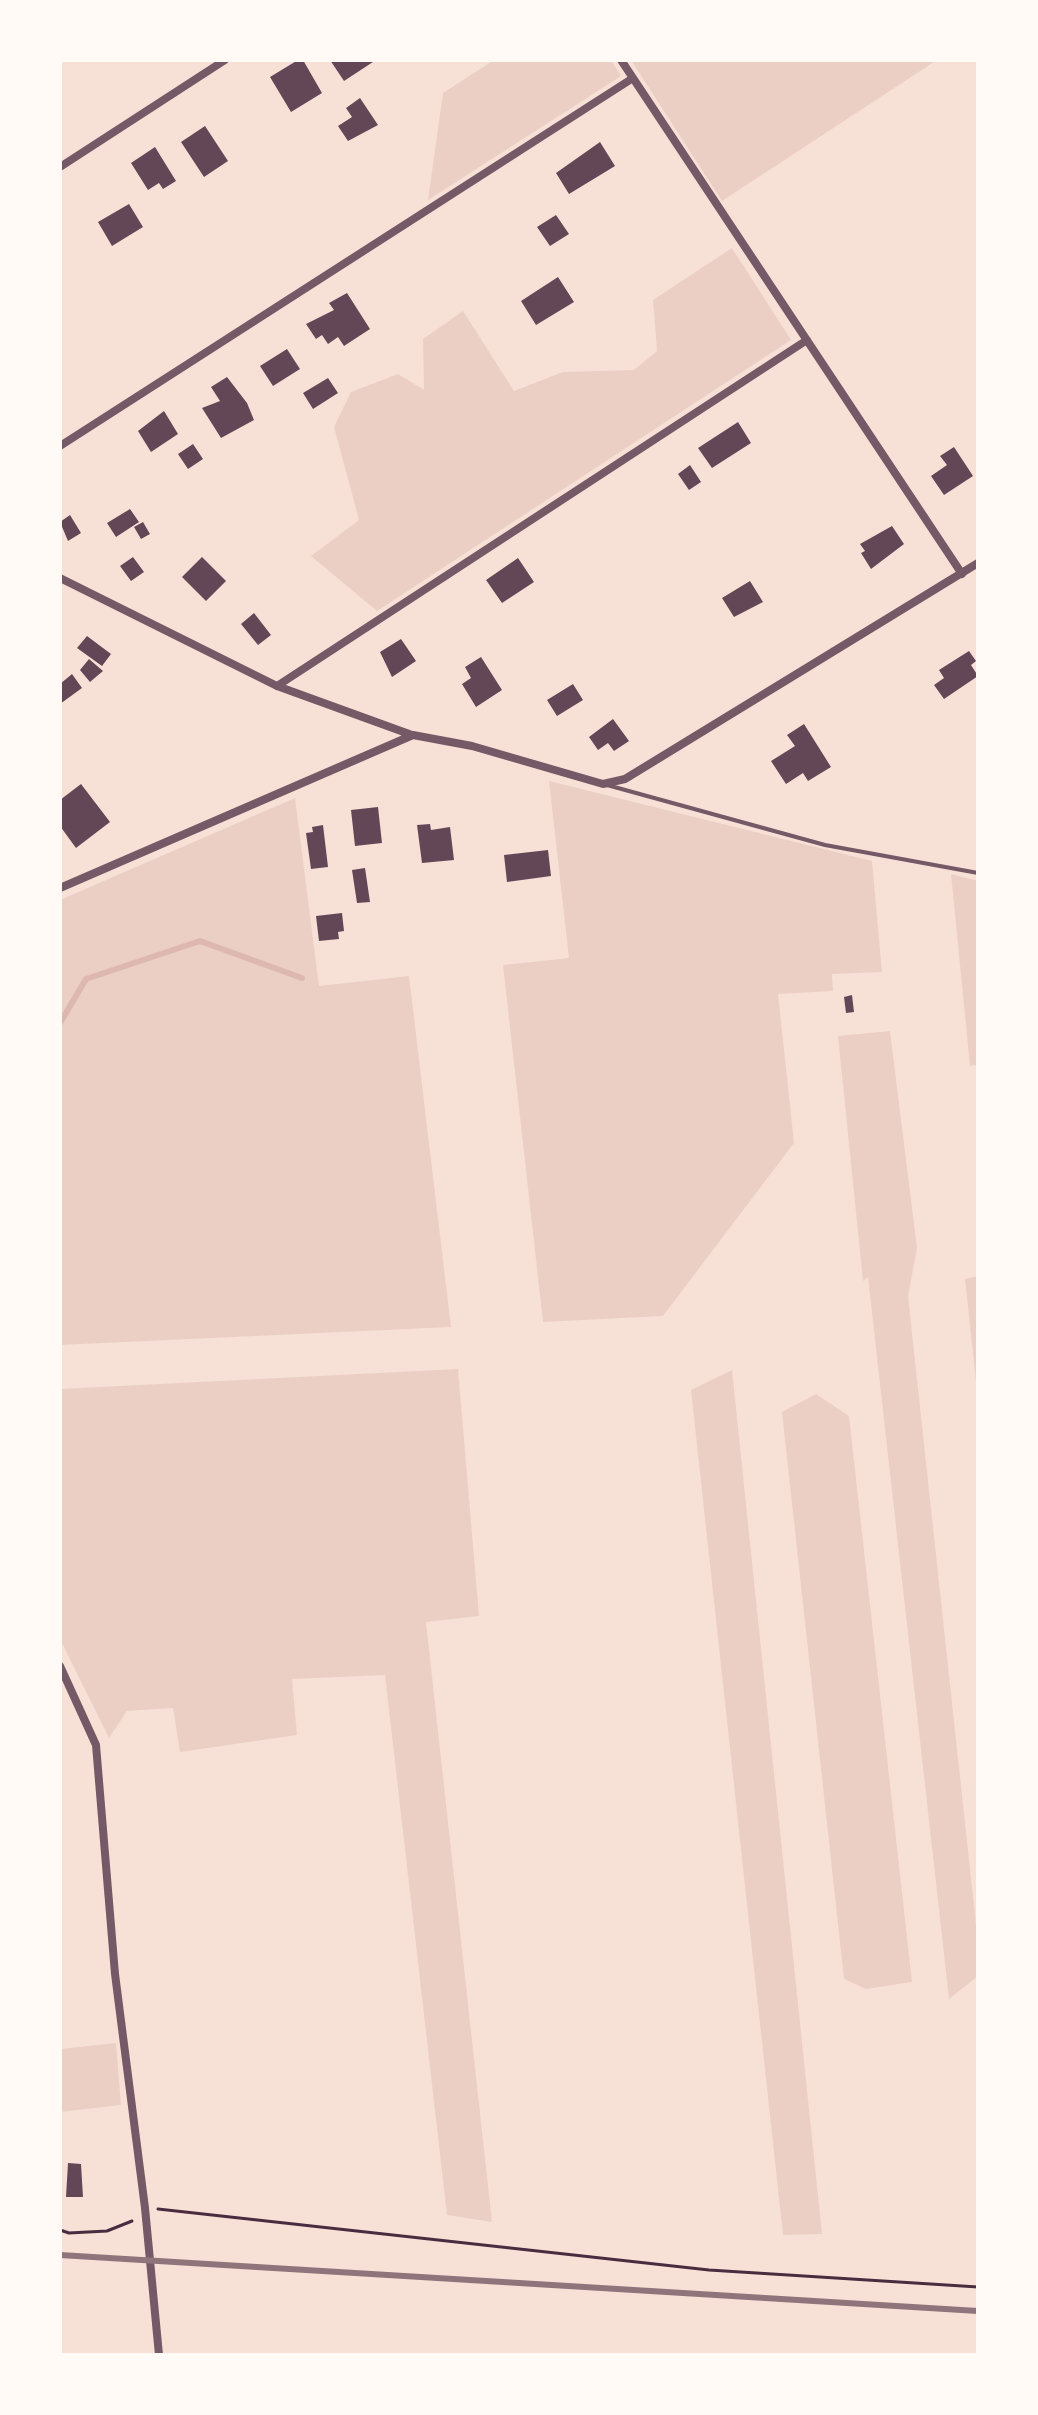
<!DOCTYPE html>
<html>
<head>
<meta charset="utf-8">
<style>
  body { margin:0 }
  #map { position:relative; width:1038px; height:2415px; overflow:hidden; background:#f7e1d7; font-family:Overpass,sans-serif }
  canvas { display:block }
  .frame { position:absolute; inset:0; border:62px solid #fffaf5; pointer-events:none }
</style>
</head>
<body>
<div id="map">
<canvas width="1038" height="2415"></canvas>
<div class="frame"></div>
</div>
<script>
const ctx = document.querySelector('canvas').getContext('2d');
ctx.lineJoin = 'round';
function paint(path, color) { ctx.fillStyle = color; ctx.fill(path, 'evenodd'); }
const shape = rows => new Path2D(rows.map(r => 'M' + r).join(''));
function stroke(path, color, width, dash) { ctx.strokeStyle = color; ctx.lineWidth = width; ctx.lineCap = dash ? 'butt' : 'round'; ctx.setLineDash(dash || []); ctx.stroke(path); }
paint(shape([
  [494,60,611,60,621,76,428,200,443,93],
  [631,60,937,60,722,201],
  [732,248,791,340,377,611,311,556,359,520,334,427,351,392,398,374,424,390,423,339,463,311,514,391,563,372,634,370,657,351,653,300],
  [549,781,872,861,882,972,832,974,833,991,778,994,794,1143,663,1316,543,1322,503,965,569,958],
  [295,798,319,986,409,976,451,1327,60,1345,60,900],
  [951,874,978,881,978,1065,970,1066],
  [890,1031,917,1248,908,1296,978,1943,978,1976,949,1999,868,1277,863,1281,838,1036],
  [978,1276,978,1400,965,1279],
  [458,1369,479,1616,426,1622,492,2222,447,2215,385,1675,292,1679,297,1735,180,1752,173,1708,127,1711,109,1738,60,1639,60,1389],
  [732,1370,822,2234,783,2235,691,1390],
  [816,1394,849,1416,912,1982,866,1989,844,1979,782,1412],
  [116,2043,121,2105,60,2112,60,2049]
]), '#ebcfc5');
stroke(shape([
  [60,1023,86,979,200,941,302,978]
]), '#dcb8b0', 6);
paint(shape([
  [298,60,303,60,322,93,291,112,270,77],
  [330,60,376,60,344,81],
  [360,98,378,125,348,141,338,126,352,117,346,108],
  [205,126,228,161,204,177,181,142],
  [600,142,615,166,569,194,556,173],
  [155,147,176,181,163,189,159,183,148,190,131,163],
  [129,204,143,227,112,246,98,222],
  [556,215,569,234,550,246,537,227],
  [558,277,574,302,536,325,521,301],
  [347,293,370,329,344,346,338,337,328,344,322,335,316,339,306,324,334,310,329,303],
  [287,349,300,369,273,386,260,366],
  [227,377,247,403,254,420,221,438,202,408,220,401,211,387],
  [328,378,338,393,313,409,303,393],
  [164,411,178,434,151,452,138,431],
  [738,422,751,443,712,468,698,448],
  [193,444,203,459,188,469,178,454],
  [954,447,973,476,944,495,931,476,947,465,940,456],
  [690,465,701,482,689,490,678,474],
  [130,509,139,522,116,537,107,523],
  [70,515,81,533,68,541,60,522],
  [143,522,150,534,141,539,134,527],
  [892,526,904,544,871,569,861,553,865,551,860,544],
  [133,557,144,572,131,581,120,566],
  [202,557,226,581,206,601,182,577],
  [518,558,534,582,502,603,486,580],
  [750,581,763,602,734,617,722,598],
  [254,613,271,635,258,645,241,624],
  [87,636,111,654,102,666,77,648],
  [401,639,416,661,392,677,380,652],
  [969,651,976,661,971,665,978,676,944,699,934,685,944,678,939,670],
  [481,657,502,690,476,707,462,684,471,678,465,667],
  [89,659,103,671,90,682,80,670],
  [72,674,82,688,60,704,60,684],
  [573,684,583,700,557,716,547,700],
  [613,719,629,741,614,751,608,743,598,750,589,737],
  [804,724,831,767,808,781,803,773,786,784,771,761,795,746,787,735],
  [81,784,110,822,76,848,60,826,60,800],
  [378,807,382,843,355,846,351,810],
  [430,824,431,830,450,827,454,860,422,863,417,825],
  [323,825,328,867,311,869,306,833,313,832,312,827],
  [548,850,551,876,507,882,504,855],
  [365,868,370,902,357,903,352,870],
  [342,913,344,931,338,932,339,939,319,941,316,916],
  [852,995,854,1012,846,1013,844,997],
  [68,2163,81,2164,83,2197,66,2197]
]), '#644757');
stroke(shape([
  [158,2209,709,2270,978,2287],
  [60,2230,69,2233,107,2231,132,2221]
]), '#4a2c40', 3);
stroke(shape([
  [607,785,825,845,978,873]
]), '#755966', 4);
stroke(shape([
  [621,60,962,574],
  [60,167,225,60],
  [60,446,633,78],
  [60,578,277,686,412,735],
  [277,686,807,340],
  [60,888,413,735,472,746,603,784,625,779,978,563],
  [60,1666,96,1745,115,1974,145,2208,159,2355]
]), '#755966', 8);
stroke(shape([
  [60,2255,978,2311]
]), '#8f747c', 6);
</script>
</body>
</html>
